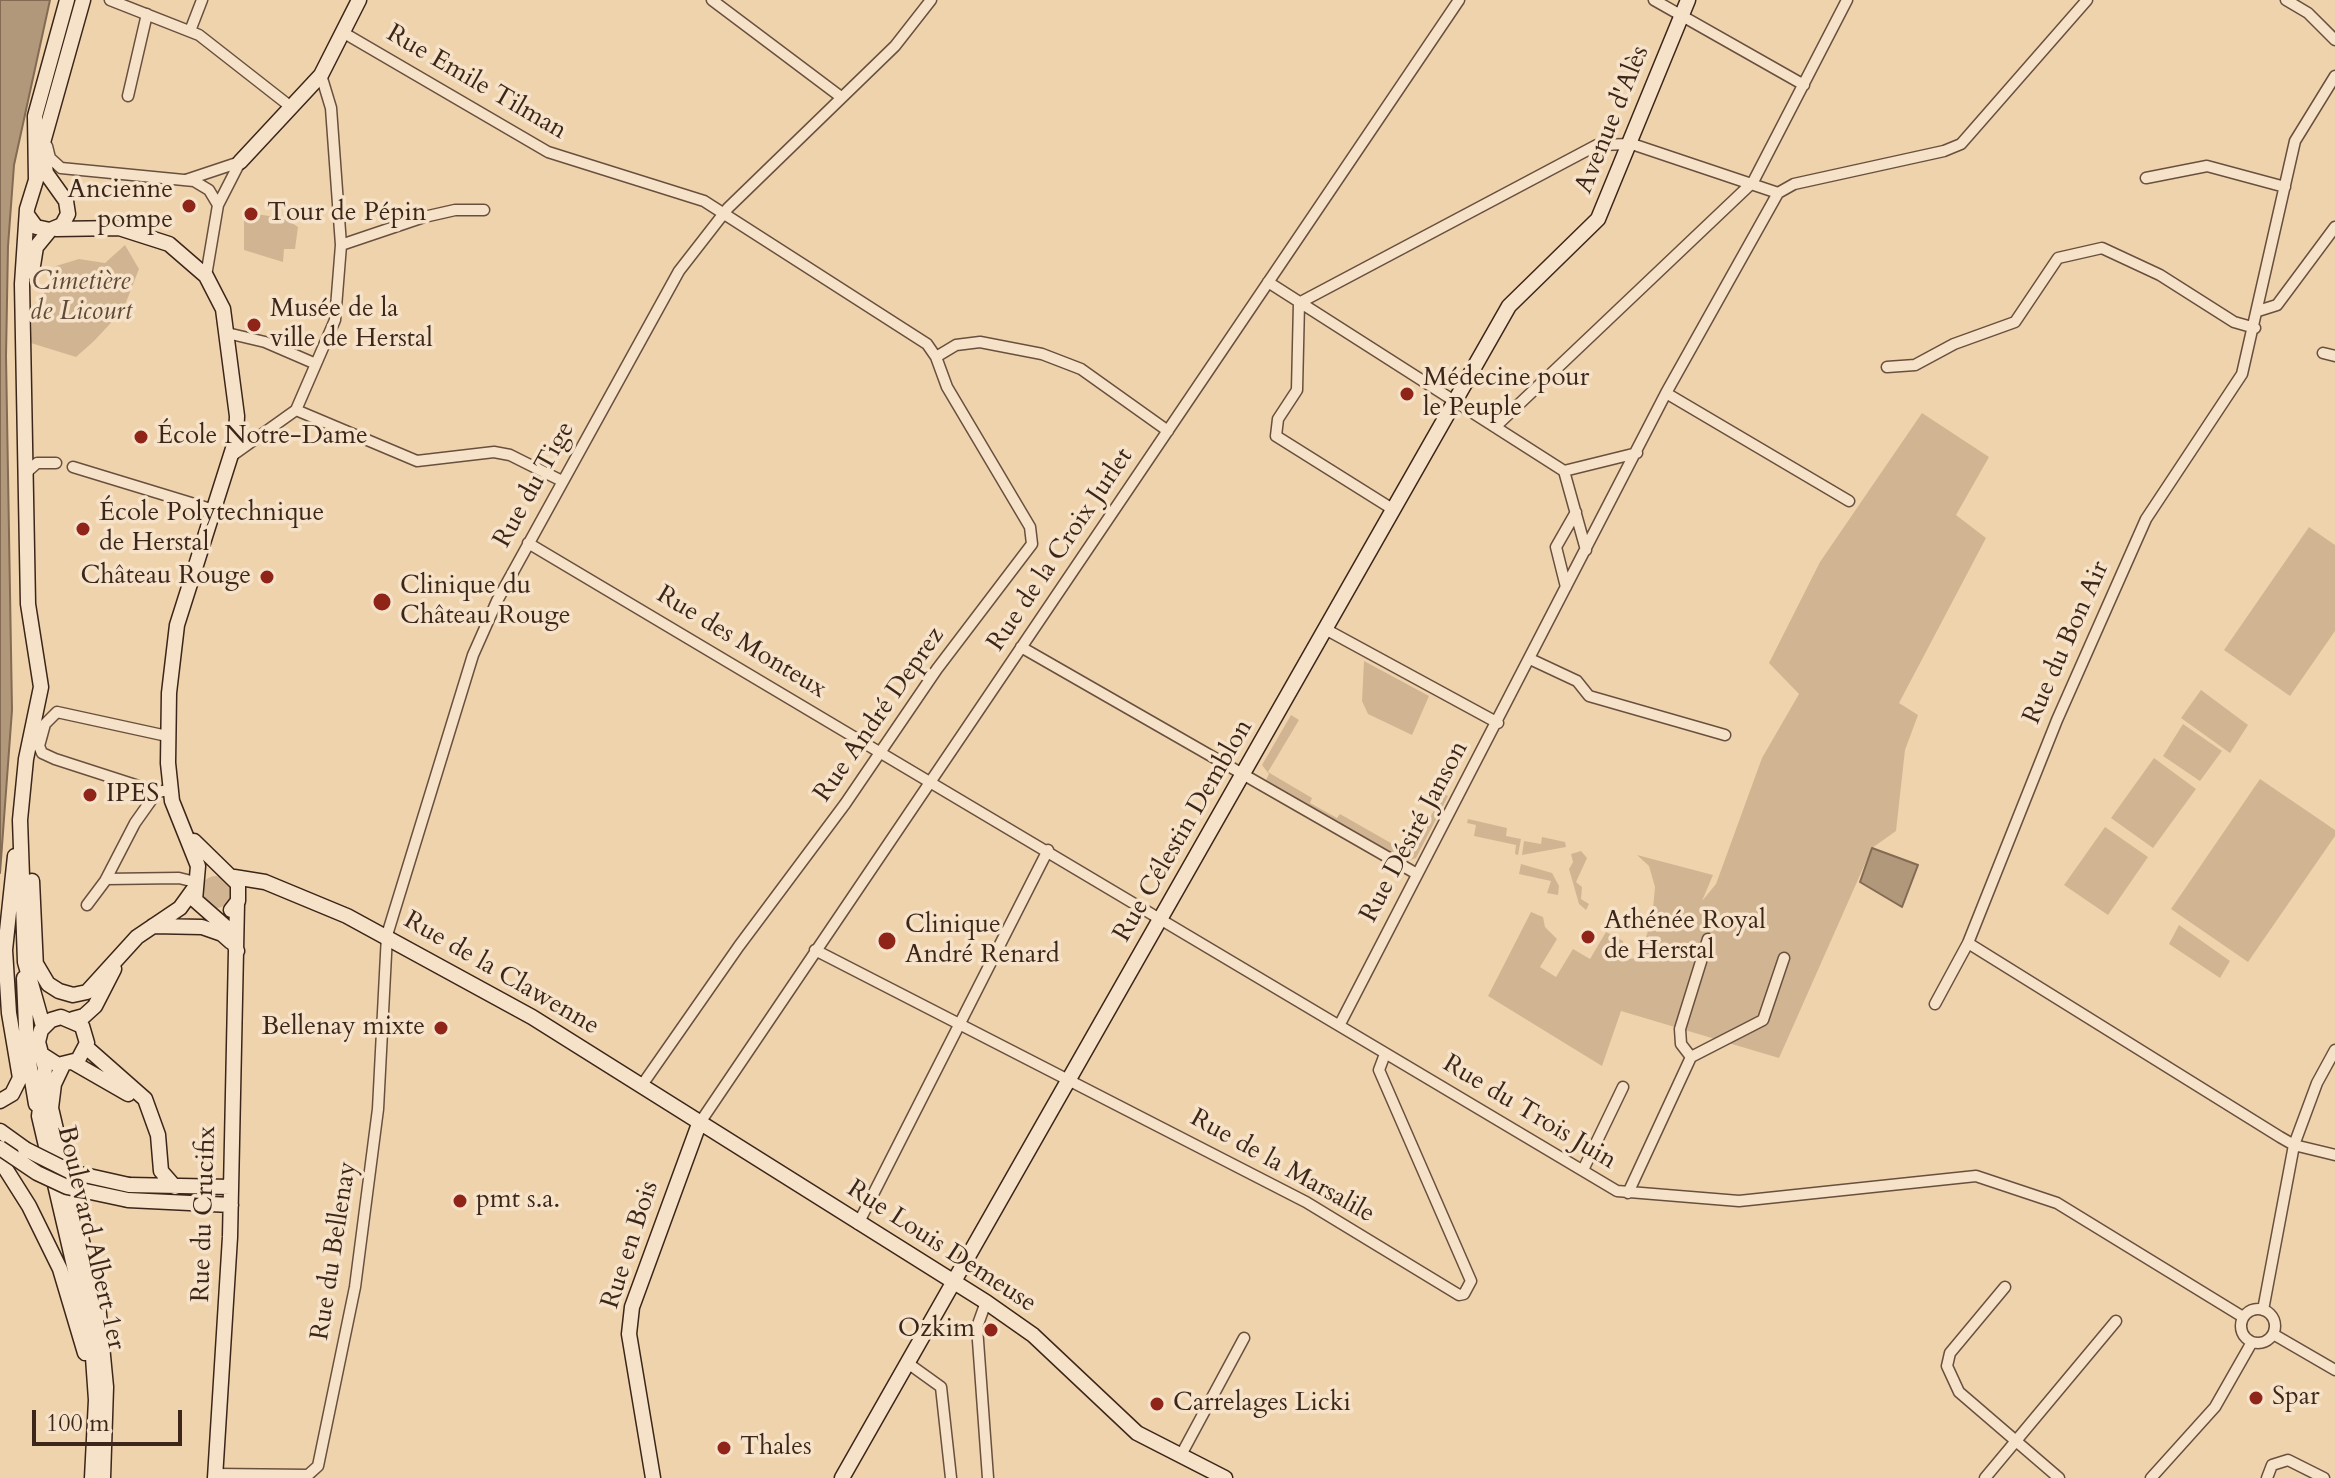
<!DOCTYPE html>
<html>
<head>
<meta charset="utf-8">
<style>
  body { margin:0 }
  #map { position:relative; width:2335px; height:1478px; overflow:hidden; background:#efd3ac; font-family:Cardo,serif }
  canvas { display:block }
  .scale { position:absolute; left:32px; top:1410px; width:150px; height:36px; box-sizing:border-box; border:4px solid #3c2519; border-top:0; padding-left:10px; font-size:24px; line-height:28px; white-space:nowrap; color:#3c2519; -webkit-text-stroke:6px #f5e2c9; paint-order:stroke }
</style>
</head>
<body>
<div id="map">
<canvas width="2335" height="1478"></canvas>
<div class="scale">100 m</div>
</div>
<script>
const ctx = document.querySelector('canvas').getContext('2d');
ctx.lineJoin = 'round';
function paint(path, color) { ctx.fillStyle = color; ctx.fill(path, 'evenodd'); }
const shape = rows => new Path2D(rows.map(r => 'M' + r).join(''));
function stroke(path, color, width, dash) { ctx.strokeStyle = color; ctx.lineWidth = width; ctx.lineCap = dash ? 'butt' : 'round'; ctx.setLineDash(dash || []); ctx.stroke(path); }
function write(font, color, halo, rows, align = 'center') {
  ctx.font = font + ' Cardo,serif'; ctx.lineWidth = 7; ctx.setLineDash([]); ctx.textBaseline = 'middle'; ctx.strokeStyle = halo; ctx.fillStyle = color; for (const [text, x, y, turn = 0] of rows) {
    ctx.save(); ctx.translate(x, y); ctx.rotate((+turn || 0) * Math.PI / 180); ctx.textAlign = isNaN(turn) ? turn : align; if (halo) ctx.strokeText(text, 0, 0); ctx.fillText(text, 0, 0); ctx.restore();
  }
}
paint(shape([
  [257,214,286,219,298,227,295,249,284,249,283,262,244,250,244,219,252,220],
  [125,245,139,269,123,310,94,341,76,357,31,343,32,320,56,266,79,259,105,263],
  [1922,413,1989,457,1956,515,1986,538,1899,703,1918,715,1905,750,1896,831,1872,848,1779,1058,1621,1011,1602,1066,1488,996,1531,912,1543,917,1545,927,1557,939,1540,967,1556,977,1573,949,1590,959,1606,932,1623,941,1628,959,1639,958,1652,919,1655,887,1649,866,1637,855,1713,875,1702,901,1716,884,1762,758,1799,694,1769,663,1820,562],
  [2309,527,2335,545,2335,631,2290,696,2224,650],
  [1364,661,1429,696,1412,735,1368,714,1362,701],
  [2201,690,2248,725,2230,753,2181,718],
  [1291,715,1299,720,1268,772,1312,798,1310,803,1337,818,1340,814,1410,854,1443,794,1448,796,1416,858,1407,861,1266,780,1269,774,1262,765],
  [2183,724,2222,751,2200,781,2163,756],
  [2154,758,2196,789,2153,848,2111,818],
  [2260,779,2335,830,2335,836,2248,962,2171,909],
  [1468,819,1507,828,1506,836,1521,839,1518,855,1515,854,1516,845,1474,836,1476,825,1467,823],
  [2105,827,2148,857,2108,915,2064,885],
  [1542,837,1565,842,1566,847,1522,855,1524,841,1541,844],
  [1581,851,1587,858,1576,882,1582,887,1581,899,1589,904,1586,910,1579,904,1569,869,1573,862,1571,854],
  [1521,864,1552,873,1559,886,1558,895,1547,893,1551,881,1519,874],
  '200 892a16 16 0 1 1 32 0a16 16 0 1 1-32 0Z',
  [2179,925,2230,961,2220,978,2169,944]
]), '#d1b593');
const water = shape([
  [0,0,50,0,14,165,8,246,6,356,12,710,0,873,0,0],
  [1872,848,1918,865,1902,907,1860,882,1872,848]
]);
paint(water, '#b2987a');
stroke(water, '#836a53', 2);
const street = shape([
  [110,0,199,35,291,107],
  [712,0,841,97],
  [1654,0,1804,85],
  [2286,0,2308,13,2335,40],
  [190,31,202,0],
  [344,33,548,152,704,201,927,344,936,357,947,387,1030,527,1032,544,937,669,845,804,739,946,642,1085],
  [128,96,147,14],
  [47,146,50,158,61,168,194,181,209,190,218,205],
  [2146,178,2207,166,2285,187],
  [186,180,240,162,218,205,206,276],
  [1778,193,1794,184,1944,151,1961,144,2087,0],
  [341,245,424,217,455,210,484,210],
  [1268,282,1564,471],
  [2258,311,2277,305,2335,227],
  [227,333,265,342,316,364],
  [2323,353,2335,356],
  [936,357,956,345,980,342,1042,354,1081,369,1168,431],
  [1887,367,1915,365,1954,344,2015,322,2058,258,2102,248,2160,275,2234,322,2255,328],
  [1666,393,1849,501],
  [296,410,417,461,494,452,510,455,562,481],
  [1495,427,1753,182,1847,0],
  [233,455,296,410,335,320,341,245,331,108,321,75],
  [73,467,214,510],
  [1564,471,1586,550],
  [1564,471,1637,453],
  [27,472,37,463,56,463],
  [1394,510,1276,436,1278,419,1297,390,1299,303,1597,145,1632,144,1778,193],
  [528,543,1617,1191,1739,1201,1976,1176,2057,1203,2243,1317],
  [1566,587,1556,547,1576,512],
  [1327,630,1498,723],
  [1021,647,1417,874],
  [1530,659,1577,681,1589,696,1725,735],
  [167,736,57,712,45,724,39,746,42,753,55,759,157,792,169,790],
  [106,879,179,878,195,882],
  [87,905,105,881,135,823,157,792],
  [1968,943,2280,1137,2294,1145,2335,1155],
  [815,950,1306,1202,1459,1295,1464,1294,1471,1281,1379,1070,1385,1054],
  [1935,1004,1968,943,2057,720,2146,519,2242,374,2295,141,2335,76],
  [1340,1024,1666,393,1778,193],
  [1691,1057,1681,1044,1680,1029,1708,939],
  [699,1124,1459,0],
  [1583,1170,1623,1087],
  [1628,1193,1691,1057,1763,1020,1784,958],
  [858,1224,1048,850],
  [2005,1287,1950,1353,1947,1366,1959,1392,2059,1478],
  [986,1302,977,1327,988,1478],
  '2241 1326a17 17 0 1 1 34 0a17 17 0 1 1-34 0Z',
  [2263,1310,2294,1145,2317,1083,2335,1050],
  [2273,1334,2335,1370],
  [909,1364,941,1387,951,1478],
  [1181,1455,1244,1338],
  [215,1474,308,1475,318,1466,355,1287,378,1109,387,935,473,655,497,601,679,271,728,208,895,46,931,0],
  [1985,1478,2116,1321],
  [2151,1478,2215,1407,2252,1342],
  [2267,1478,2272,1465,2288,1460,2324,1478]
]);
const secondary = shape([
  [240,162,321,75,359,0],
  [28,216,36,227,50,230,62,225,68,214,66,201,46,173,42,146,83,0],
  [56,229,119,228,169,244,206,276,223,309,237,416,236,439,177,625,169,693,168,763,172,801,198,866,195,900,228,929,237,951],
  [32,272,36,247,50,230],
  [194,841,238,884,238,901,231,910],
  [234,877,265,882,347,916,532,1017,986,1302,1033,1335,1137,1433,1225,1478],
  [32,881,36,968],
  [153,926,202,927,222,934,231,942],
  [35,962,48,984,59,991,73,995,87,992,137,937,180,908,193,890],
  [24,978,27,1050,36,1104],
  [73,1019,84,1016,95,1006,114,969],
  [43,1026,25,962,20,820,26,759,41,687,28,604,22,284,27,209,36,180,35,116,67,0],
  [86,1047,145,1099,158,1135,161,1171,175,1187],
  [44,1056,58,1065,78,1060,87,1043,82,1026,61,1017,51,1020,41,1030,38,1042,45,1068,39,1116,92,1343,96,1400,92,1478],
  [74,1063,128,1094],
  [63,1065,54,1084,51,1108,99,1314,106,1387,103,1478],
  [0,1101,12,1094,20,1078,9,1013,5,950,15,856],
  [0,1131,25,1149],
  [0,1160,29,1206,60,1269,85,1353],
  [129,1185,231,1187],
  [128,1200,231,1205],
  [215,1478,230,1237,237,903],
  [653,1478,629,1334,632,1307,699,1124],
  [842,1478,1509,306,1598,219,1688,0]
]);
stroke(street, '#69503e', 13);
stroke(secondary, '#3c2519', 17);
stroke(street, '#f5e2c9', 10);
stroke(secondary, '#f5e2c9', 14);
const secondaryBridge = shape([
  [0,1148,37,1173,67,1187,128,1200],
  [25,1149,71,1172,129,1185]
]);
stroke(secondaryBridge, '#3c2519', 17, []);
stroke(secondaryBridge, '#f5e2c9', 14);
for (const [x, y, r, color] of [
  [189,206,8,"#8f2418"],
  [251,214,8,"#8f2418"],
  [254,325,8,"#8f2418"],
  [1407,394,8,"#8f2418"],
  [141,437,8,"#8f2418"],
  [83,529,8,"#8f2418"],
  [267,577,8,"#8f2418"],
  [382,602,10,"#8f2418"],
  [90,795,8,"#8f2418"],
  [1588,937,8,"#8f2418"],
  [887,941,10,"#8f2418"],
  [441,1028,8,"#8f2418"],
  [460,1201,8,"#8f2418"],
  [991,1330,8,"#8f2418"],
  [2256,1398,8,"#8f2418"],
  [1157,1404,8,"#8f2418"],
  [724,1448,8,"#8f2418"]
]) { const dot = new Path2D(); dot.arc(x, y, r, 0, 2 * Math.PI); ctx.fillStyle = color; ctx.fill(dot); stroke(dot, '#f5e2c9', 3); }
write('26px', '#3c2519', '#f5e2c9', [
  ["Rue Emile Tilman",476,83,30],
  ["Avenue d'Alès",1613,120,-68],
  ["Rue du Tige",535,485,-61],
  ["Rue de la Croix Jurlet",1061,550,-56],
  ["Rue des Monteux",741,643,31],
  ["Rue du Bon Air",2067,643,-66],
  ["Rue André Deprez",880,715,-55],
  ["Rue Célestin Demblon",1184,831,-60],
  ["Rue Désiré Janson",1415,832,-62],
  ["Rue de la Clawenne",501,974,30],
  ["Rue du Trois Juin",1529,1113,31],
  ["Rue de la Marsalile",1282,1167,29],
  ["Rue du Crucifix",205,1214,-88],
  ["Boulevard Albert 1er",90,1238,77],
  ["Rue en Bois",631,1245,-72],
  ["Rue Louis Demeuse",941,1247,33],
  ["Rue du Bellenay",335,1251,-81]
]);
write('26px', '#3c2519', '#f5e2c9', [
  ["Ancienne",173,191,"right"],
  ["pompe",173,221,"right"],
  ["Tour de Pépin",267,214],
  ["Musée de la",270,310],
  ["ville de Herstal",270,340],
  ["Médecine pour",1423,379],
  ["le Peuple",1423,409],
  ["École Notre-Dame",157,437],
  ["École Polytechnique",99,514],
  ["de Herstal",99,544],
  ["Château Rouge",251,577,"right"],
  ["Clinique du",400,587],
  ["Château Rouge",400,617],
  ["IPES",106,795],
  ["Athénée Royal",1604,922],
  ["de Herstal",1604,952],
  ["Clinique",905,926],
  ["André Renard",905,956],
  ["Bellenay mixte",425,1028,"right"],
  ["pmt s.a.",476,1201],
  ["Ozkim",975,1330,"right"],
  ["Spar",2272,1398],
  ["Carrelages Licki",1173,1404],
  ["Thales",740,1448]
], 'left');
write('italic 26px', '#614938', '#f5e2c9', [
  ["Cimetière",81,283],
  ["de Licourt",81,313]
]);
</script>
</body>
</html>
